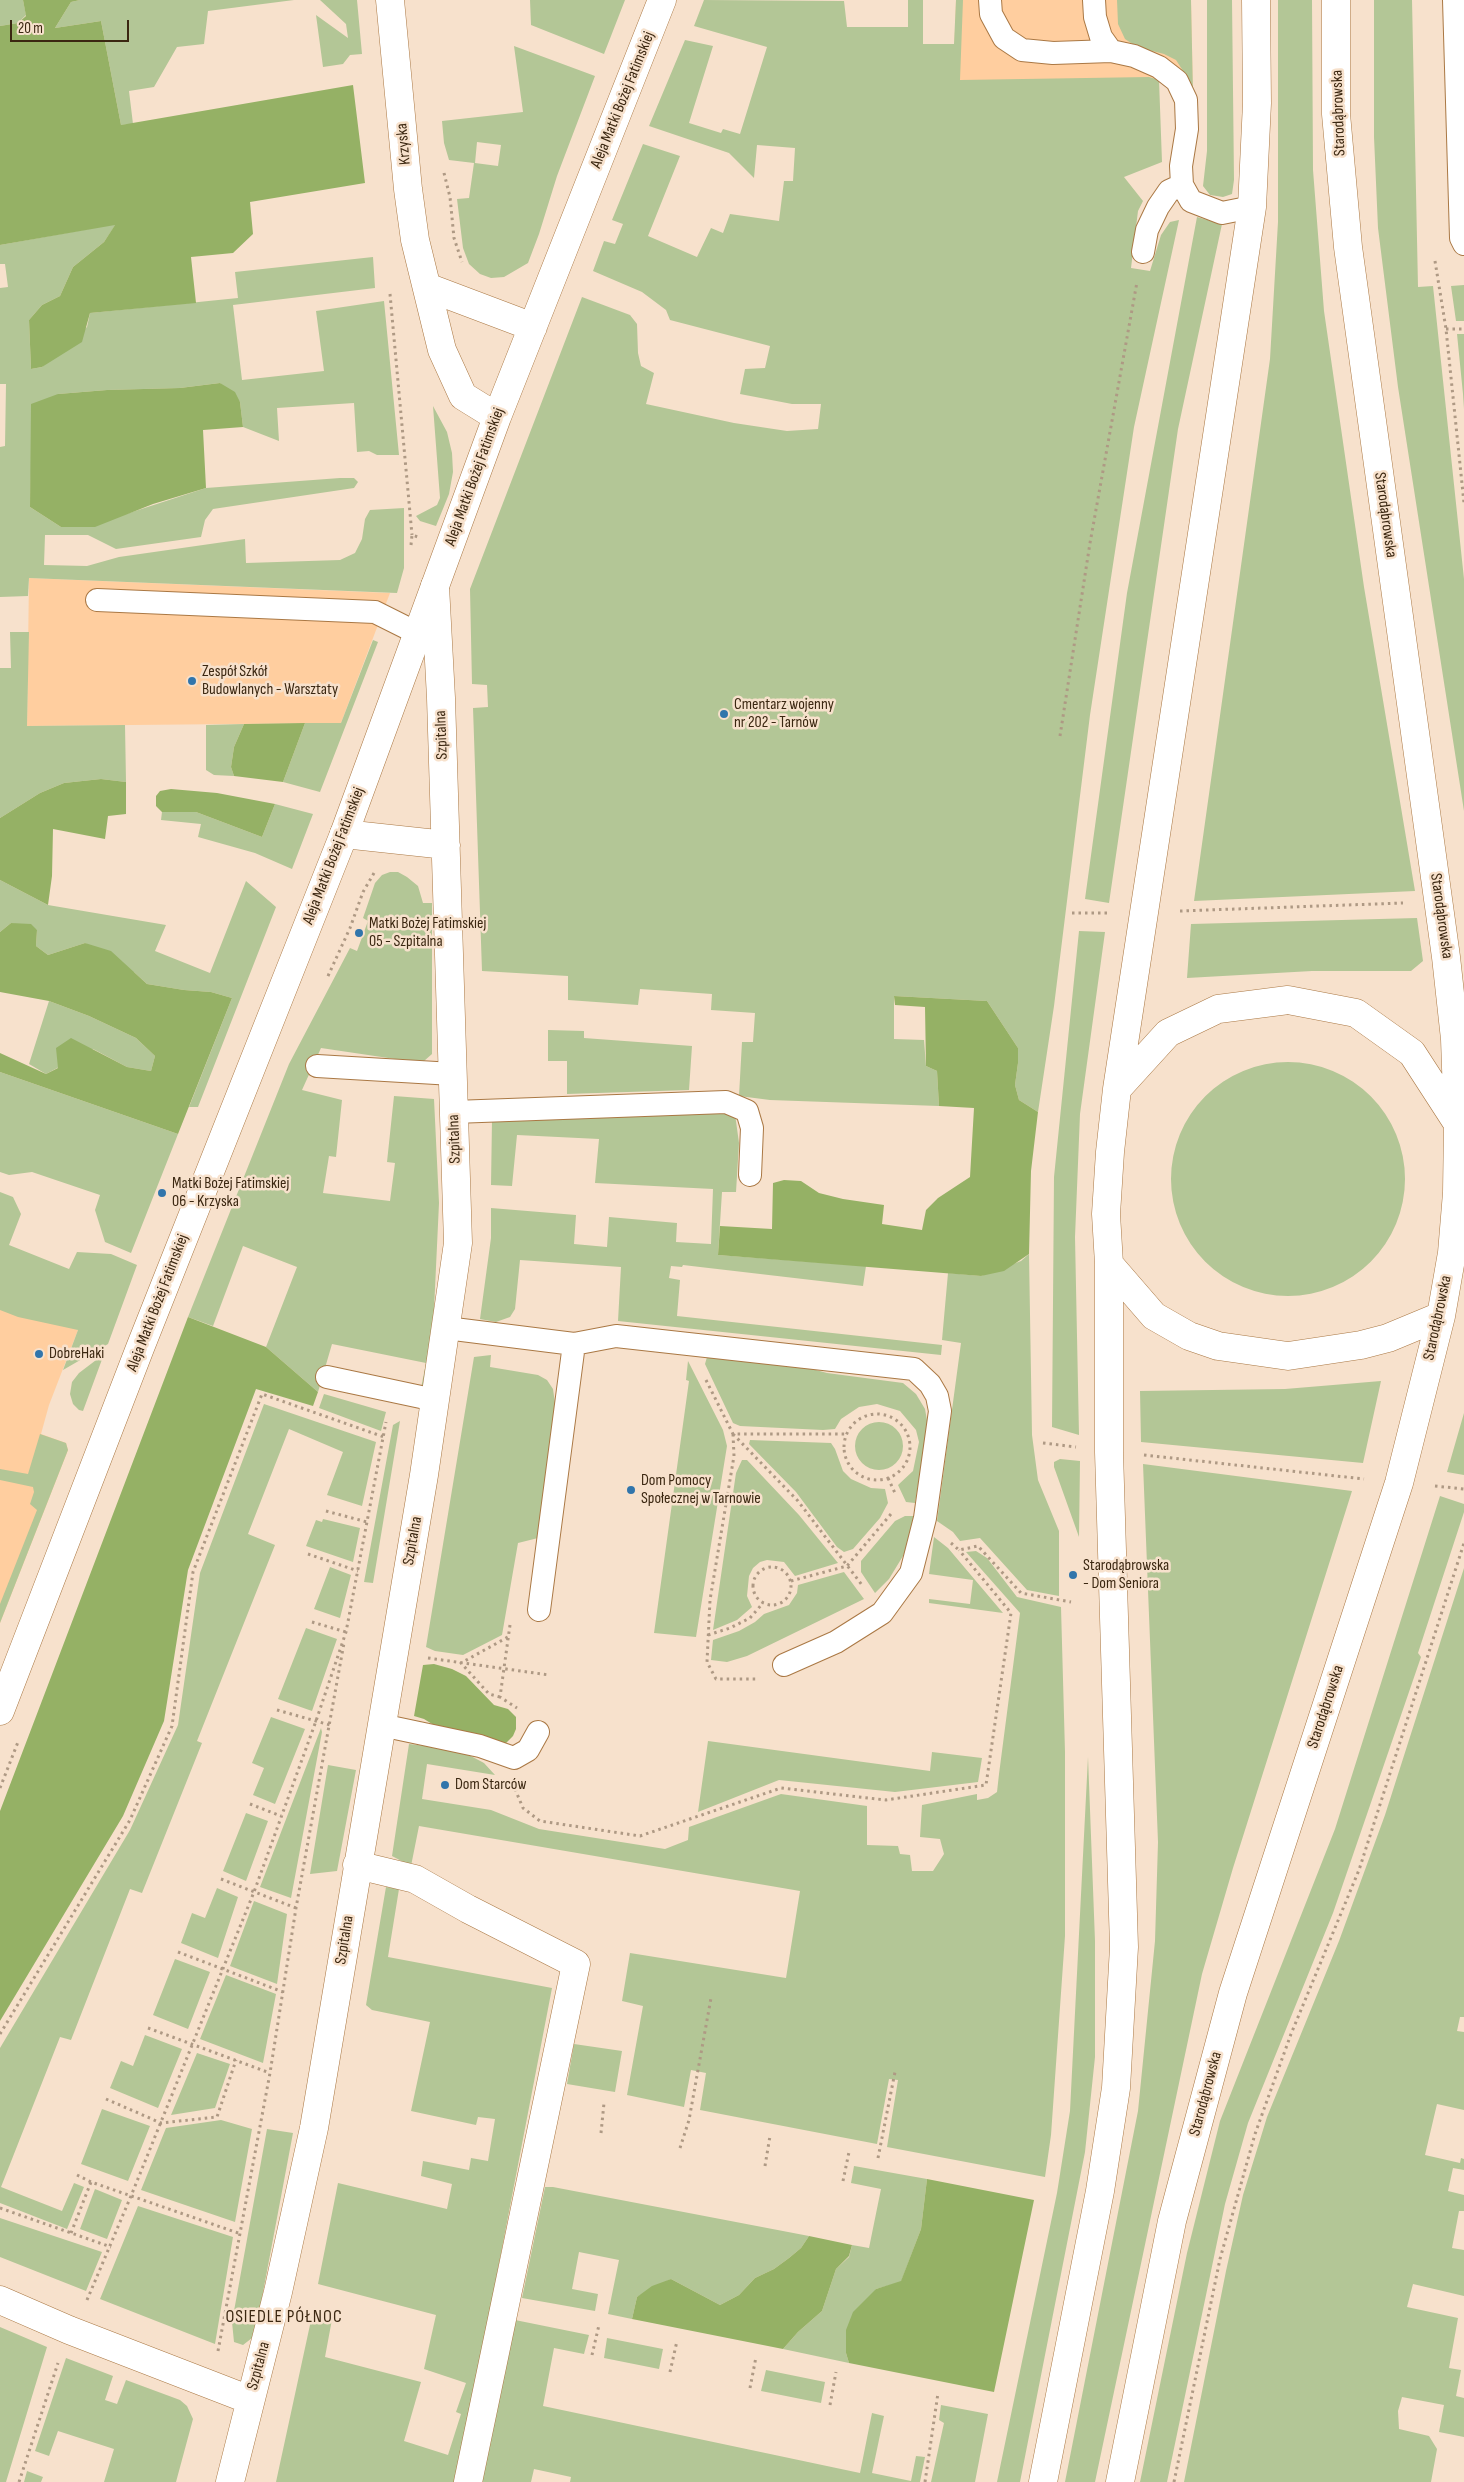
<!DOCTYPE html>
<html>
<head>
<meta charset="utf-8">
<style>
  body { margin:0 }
  #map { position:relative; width:1464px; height:2482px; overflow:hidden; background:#f7e1cc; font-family:"Sofia Sans Condensed",sans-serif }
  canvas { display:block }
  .scale { position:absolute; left:10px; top:20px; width:119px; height:22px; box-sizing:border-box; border:2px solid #3b2711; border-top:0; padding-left:6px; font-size:15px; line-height:18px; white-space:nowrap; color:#3b2711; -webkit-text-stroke:4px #f7e1cc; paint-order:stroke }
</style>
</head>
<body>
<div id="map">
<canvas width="1464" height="2482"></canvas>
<div class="scale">20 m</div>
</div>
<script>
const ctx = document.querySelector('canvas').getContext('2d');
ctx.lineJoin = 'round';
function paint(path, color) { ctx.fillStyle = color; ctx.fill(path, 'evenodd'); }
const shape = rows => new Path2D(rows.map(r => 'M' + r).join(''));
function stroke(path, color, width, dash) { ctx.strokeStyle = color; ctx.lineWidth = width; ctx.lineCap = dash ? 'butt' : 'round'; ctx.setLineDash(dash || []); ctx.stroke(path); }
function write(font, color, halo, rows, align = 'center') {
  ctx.font = font + ' "Sofia Sans Condensed",sans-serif'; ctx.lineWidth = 5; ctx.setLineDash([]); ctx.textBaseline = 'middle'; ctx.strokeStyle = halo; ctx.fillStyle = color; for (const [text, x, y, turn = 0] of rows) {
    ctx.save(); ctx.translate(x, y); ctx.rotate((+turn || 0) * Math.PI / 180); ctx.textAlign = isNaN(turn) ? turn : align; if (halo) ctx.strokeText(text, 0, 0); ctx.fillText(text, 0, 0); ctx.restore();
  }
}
paint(shape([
  [956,0,1191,0,1193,95,1162,81,953,85],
  [29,578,390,593,341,723,27,726],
  [0,1274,78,1330,49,1405,41,1434,66,1443,68,1450,0,1623]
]), '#ffce9f');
paint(shape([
  [0,0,23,0,26,15,18,23,0,26],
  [80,0,294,0,208,11,204,44,177,47,154,87,129,91,133,124,121,125,101,21,55,28,71,2],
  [320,0,357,0,362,54,350,55,343,64,323,67,316,15,348,38,346,24],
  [530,0,625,0,604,54,531,25],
  [704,0,844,1,847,27,908,27,908,0,923,0,923,44,954,44,956,0,963,0,960,80,1149,77,1159,80,1162,162,1124,177,1143,201,1138,211,1131,268,1150,271,1161,235,1170,222,1179,220,1134,427,1090,715,1054,1006,1038,1112,1019,1100,1015,1085,1018,1063,1018,1048,987,1001,894,996,894,1039,924,1040,926,1066,937,1071,939,1106,770,1100,739,1096,742,1042,753,1042,755,1013,711,1010,712,994,670,991,640,989,638,1005,568,1000,568,976,482,971,473,708,488,707,487,685,472,684,470,589,582,297,630,315,637,324,638,353,641,366,654,373,646,404,734,423,787,431,818,429,821,404,792,404,740,394,745,369,765,368,770,346,670,320,666,310,642,292,593,271,604,241,615,244,623,224,612,220,643,144,680,156,648,236,697,257,711,228,723,233,730,214,779,221,784,181,793,181,795,148,757,145,754,178,729,153,649,126,685,40,713,46,689,123,721,133,723,129,740,134,767,47,694,26],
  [1117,0,1191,0,1193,95,1187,77,1176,60,1164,54,1137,47,1125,39,1118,24],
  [1207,0,1232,0,1234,180,1232,194,1223,197,1210,195,1203,186,1207,151],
  [1278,0,1312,0,1313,170,1324,311,1364,587,1415,891,1194,901,1270,359,1278,222],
  [1374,0,1412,0,1418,287,1433,286,1464,579,1464,811,1398,387,1378,228,1374,137],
  [514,46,595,76,557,176,539,234,528,263,504,277,491,278,480,274,469,264,463,248,457,199,469,198,474,163,449,160,444,143,442,121,523,112],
  [477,142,501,145,498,166,475,163],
  [1197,217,1222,224,1178,429,1109,903,1085,899,1127,593],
  [116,224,104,242,73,267,60,296,42,305,29,320,31,369,42,367,87,327,90,313,238,298,235,272,373,257,375,288,233,305,242,380,324,371,316,311,384,301,399,455,377,455,369,451,357,452,354,403,277,408,279,441,243,427,240,402,220,383,180,388,107,390,58,394,31,471,30,507,61,527,126,514,206,488,340,478,354,478,358,482,354,488,213,509,205,520,201,537,116,549,88,535,45,535,44,565,87,566,119,557,245,539,246,563,340,560,355,553,362,539,365,519,370,510,404,508,404,568,397,593,29,578,28,596,0,597,0,447,5,446,6,384,0,384,0,288,8,287,5,264,0,264,0,245],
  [1464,285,1464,321,1456,321,1451,286],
  [1457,334,1464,334,1464,409,1463,394],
  [433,406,447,432,452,453,453,472,449,494,436,526,420,521,416,516,437,505,440,498],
  [10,632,29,632,27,726,125,725,126,782,101,779,64,783,40,793,0,818,0,668,11,668],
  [373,640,378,642,320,792,283,782,305,723,341,723],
  [244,724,234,747,231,767,234,776,214,775,206,770,206,725],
  [275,804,313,814,292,869,255,853,198,837,201,824,161,820,162,812,196,812,262,837],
  [390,872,398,872,407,877,418,886,423,903,432,903,432,1054,424,1061,395,1059,321,1048,302,1090,342,1100,336,1157,329,1156,323,1193,390,1201,395,1163,387,1162,394,1096,434,1099,439,1203,433,1331,425,1388,421,1388,426,1363,332,1344,318,1392,266,1347,297,1267,243,1246,213,1326,188,1317,289,1064,350,948,357,951,368,921,363,918,375,883,382,875],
  [0,880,48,905,166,925,155,951,210,973,246,881,276,907,198,1107,189,1107,232,998,211,992,184,990,147,984,135,973,85,943,48,955,36,946,37,930,11,923,0,932],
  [1417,918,1423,961,1411,971,1312,971,1187,978,1191,924],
  [1079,931,1105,932,1080,1114,1075,1237,1079,1435,1052,1427,1054,1177],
  [49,1001,89,1016,136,1038,155,1056,151,1071,127,1067,93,1049,46,1074,29,1064],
  [548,1030,584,1031,584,1038,692,1046,689,1090,567,1094,567,1061,548,1061],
  '1171 1179a117 117 0 1 1 234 0a117 117 0 1 1-234 0Z',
  [0,1072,178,1134,131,1253,105,1242,95,1210,100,1195,32,1172,9,1175,0,1172],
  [726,1110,735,1114,739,1143,736,1192,722,1192,718,1255,866,1266,863,1286,683,1265,682,1267,671,1266,669,1278,680,1280,677,1316,942,1345,941,1355,618,1321,621,1267,520,1260,515,1309,510,1317,496,1322,480,1319,491,1238,491,1208,576,1215,574,1244,607,1247,609,1217,677,1223,676,1242,711,1244,713,1189,595,1183,599,1139,517,1135,512,1186,491,1185,492,1120],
  [0,1192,13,1197,21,1214,9,1245,69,1269,77,1252,111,1254,137,1265,108,1344,63,1370,78,1330,18,1317,0,1310],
  [1029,1254,1032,1435,1038,1480,1059,1531,1059,1596,1027,1590,980,1538,960,1541,953,1532,937,1521,961,1343,942,1340,948,1273,981,1276,1021,1261],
  [104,1354,83,1411,79,1410,73,1404,70,1394,72,1382,79,1373],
  [491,1355,490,1367,538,1375,547,1380,553,1389,555,1403,538,1538,518,1543,502,1635,463,1655,435,1651,426,1647,474,1357],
  [707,1357,790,1363,827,1373,903,1383,916,1394,925,1409,928,1426,915,1503,906,1502,898,1485,913,1471,919,1442,916,1430,900,1411,877,1404,859,1407,841,1419,835,1429,823,1430,740,1426,733,1423,705,1364],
  [688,1361,723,1430,727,1446,696,1637,654,1633,689,1381,686,1380],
  [1381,1381,1363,1463,1141,1442,1140,1391,1285,1389],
  [324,1394,386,1412,381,1431,319,1408],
  [264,1404,376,1442,362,1506,327,1495,343,1452,289,1429,248,1534,275,1545,197,1741,202,1743,142,1893,130,1889,71,2040,60,2037,1,2187,62,2211,74,2183,84,2187,67,2229,0,2203,0,2048,130,1830,178,1725,200,1573],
  [1464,1413,1464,1475,1447,1472],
  [400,1421,373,1583,364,1582,393,1425],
  '855 1446a24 24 0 1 1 48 0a24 24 0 1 1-48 0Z',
  [40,1434,66,1443,68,1450,0,1623,0,1604,37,1510,30,1504,34,1492,33,1487,0,1480,0,1469,28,1474],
  [750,1440,831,1443,835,1449,843,1471,851,1479,871,1488,885,1489,888,1503,880,1518,853,1549,844,1552,837,1547,796,1492,749,1444],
  [1060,1459,1080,1461,1079,1537,1054,1467,1054,1462],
  [742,1460,747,1460,799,1515,838,1563,795,1576,784,1562,767,1560,760,1562,753,1568,749,1576,747,1596,752,1607,737,1620,713,1630,736,1473],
  [1143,1464,1352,1491,1233,1868,1202,1974,1095,2482,1065,2482,1138,2111,1155,1941,1158,1842],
  [1440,1496,1464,1504,1464,1512,1418,1653,1421,1657,1333,1913,1248,2123,1225,2204,1167,2482,1140,2482,1187,2253,1220,2121,1335,1829],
  [905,1516,915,1516,912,1533,903,1556,889,1579,875,1593,861,1572,861,1561,895,1521],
  [323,1519,360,1528,353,1562,306,1546,316,1520,322,1522],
  [934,1537,948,1548,1003,1613,929,1603,929,1599,970,1604,973,1580,929,1574],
  [976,1551,987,1558,1017,1597,1061,1607,1065,1752,1065,1936,1051,2135,1045,2177,887,2147,898,2080,889,2079,877,2144,700,2110,706,2073,691,2070,684,2107,627,2095,643,2006,622,2001,630,1953,786,1978,800,1891,419,1826,411,1866,392,1856,409,1744,443,1748,467,1754,484,1763,495,1775,427,1764,422,1799,491,1810,539,1829,665,1849,688,1840,689,1827,781,1794,867,1806,867,1845,898,1846,900,1854,910,1855,912,1871,933,1871,944,1854,940,1839,920,1837,922,1805,977,1794,977,1800,988,1798,997,1792,999,1774,1020,1613,966,1552],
  [330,1567,351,1575,340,1618,314,1609],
  [1464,1568,1464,2017,1460,2017,1457,2031,1464,2032,1464,2110,1437,2104,1425,2155,1460,2163,1461,2158,1464,2159,1464,2170,1453,2168,1448,2191,1464,2195,1464,2211,1459,2211,1452,2248,1464,2250,1464,2296,1413,2284,1407,2307,1458,2318,1449,2368,1461,2370,1456,2396,1464,2398,1464,2437,1439,2432,1444,2405,1402,2397,1398,2411,1399,2429,1429,2436,1437,2449,1431,2482,1184,2482,1226,2271,1243,2195,1267,2117,1339,1941,1385,1815],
  [844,1572,864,1599,747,1656,727,1662,711,1660,713,1640,739,1631,755,1622,764,1614,789,1605,797,1593,798,1585],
  [306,1628,337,1639,312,1711,278,1699],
  [271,1717,305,1729,275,1804,253,1795,264,1768,252,1763],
  [321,1728,322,1732,291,1898,260,1887],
  [708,1741,930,1771,932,1752,982,1758,978,1782,895,1792,779,1780,698,1812],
  [1088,1757,1095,1941,1095,2057,1085,2152,1020,2482,997,2482,1057,2193,1070,2111],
  [328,1765,356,1770,337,1871,310,1874],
  [246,1813,268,1821,246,1881,223,1871],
  [386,1887,399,1889,388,1957,552,1988,457,2482,276,2482,313,2311,333,2314,325,2357,421,2382,404,2441,448,2455,461,2414,456,2412,466,2383,424,2369,436,2315,318,2284,338,2183,447,2209,452,2184,421,2176,423,2161,469,2170,471,2158,488,2161,495,2119,478,2117,476,2125,411,2111,430,2022,372,2010,366,2005],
  [217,1888,238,1897,218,1958,181,1943,192,1913,205,1918],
  [254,1901,287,1914,277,1984,230,1966],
  [175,1959,210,1972,188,2029,153,2015],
  [226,1975,276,1994,263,2063,200,2039],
  [145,2035,182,2049,158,2108,110,2088,121,2061,133,2066],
  [574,2044,622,2051,615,2092,567,2084],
  [197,2053,230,2064,215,2108,171,2115],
  [102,2109,150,2126,128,2181,81,2164],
  [221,2120,252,2129,235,2222,141,2190,166,2128],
  [267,2129,293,2133,257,2324,252,2338,243,2345,234,2342,232,2322],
  [854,2166,927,2179,921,2229,901,2282,876,2289,846,2353,849,2363,783,2349,798,2332,822,2311,836,2269,849,2257,852,2245,869,2248,881,2189,851,2183],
  [545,2187,553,2187,809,2236,801,2248,789,2258,774,2269,755,2278,739,2295,720,2305,671,2279,637,2297,632,2319,608,2314,619,2260,579,2252,572,2289,598,2294,595,2311,522,2298],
  [95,2189,122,2200,107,2239,80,2229],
  [138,2206,233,2237,215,2344,100,2299],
  [0,2218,102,2252,86,2291,0,2257],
  [515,2320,589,2335,584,2354,554,2348,543,2406,860,2473,872,2413,884,2416,872,2473,911,2481,916,2456,925,2457,920,2482,570,2482,571,2477,534,2469,531,2482,480,2482],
  [0,2327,47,2347,6,2482,0,2482],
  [607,2338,663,2349,659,2369,604,2358],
  [66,2358,113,2376,105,2400,117,2404,126,2380,180,2400,187,2406,193,2419,176,2482,104,2482,114,2449,58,2431,49,2456,35,2451],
  [766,2370,825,2382,821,2403,761,2391],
  [941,2405,988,2414,975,2482,931,2482,944,2423,939,2420],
  [27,2471,43,2477,41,2482,24,2482]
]), '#b3c696');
paint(shape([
  [23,0,80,0,71,2,55,28,101,21,121,125,353,85,365,183,250,202,253,234,233,253,191,257,196,303,90,313,82,342,42,367,31,369,29,320,42,305,60,296,73,267,104,242,115,225,0,245,0,26,18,23,26,16],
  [220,383,235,392,240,402,243,427,203,430,206,488,153,504,95,527,61,527,30,507,31,404,58,394,107,390,180,388],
  [305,723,283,782,234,776,231,767,234,747,244,724],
  [101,779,126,782,126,814,108,816,105,839,53,829,52,876,48,905,0,880,0,818,40,793,64,783],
  [171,789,217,793,275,804,262,837,196,812,162,812,156,806,156,796,160,791],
  [11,923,31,924,37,930,36,946,48,955,85,943,111,951,147,984,184,990,211,992,232,998,178,1134,0,1072,0,1053,46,1074,58,1068,56,1048,71,1038,127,1067,151,1071,155,1056,136,1038,89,1016,49,1001,0,992,0,932],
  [894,996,987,1001,1018,1048,1018,1063,1015,1085,1019,1100,1038,1112,1031,1171,1029,1254,1004,1271,981,1276,718,1255,720,1226,772,1229,773,1183,784,1180,801,1181,819,1193,843,1199,884,1205,882,1224,922,1230,926,1210,938,1198,970,1177,974,1108,939,1106,937,1071,926,1066,925,1007,895,1005],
  [188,1317,266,1347,318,1392,313,1406,256,1389,188,1570,164,1721,123,1816,0,2021,0,1811],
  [434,1664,452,1669,466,1676,494,1705,508,1709,516,1717,516,1729,513,1736,504,1745,445,1732,424,1719,414,1716,423,1665],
  [927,2179,1034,2200,994,2392,849,2363,846,2353,846,2330,853,2312,876,2289,901,2281,921,2229],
  [809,2236,852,2245,849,2256,836,2269,822,2311,798,2332,783,2349,632,2319,637,2297,652,2286,671,2279,720,2305,739,2295,755,2278,774,2269,789,2258,801,2248]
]), '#95b165');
const service = shape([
  [990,0,991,14,1004,38,1022,50,1053,53,1111,51],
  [1094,0,1095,17,1101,37,1111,51,1134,56,1159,67,1177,81,1186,100,1187,129,1181,166,1182,185,1191,201,1222,213,1252,207],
  [1454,0,1461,238,1464,244],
  [1143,252,1147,230,1158,207,1169,191,1182,185],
  [97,600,375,612,417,633],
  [317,1066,453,1074],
  [454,1112,726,1102,747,1111,752,1128,750,1175],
  [446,1328,574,1344,539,1610],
  [574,1344,616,1336,688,1344,914,1369,930,1384,937,1396,940,1411,925,1518,911,1573,882,1613,836,1642,784,1665],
  [327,1377,435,1400],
  [381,1725,480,1746,514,1758,528,1750,538,1732]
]);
const minor = shape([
  [344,834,446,845],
  [357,1865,415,1879,468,1909,576,1964,468,2482],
  [0,2300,69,2330,250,2400],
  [230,2482,278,2292,314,2128,424,1475,458,1243,441,698,435,586]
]);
const tertiary = shape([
  [390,0,408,189,415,240,442,350,463,396,497,417],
  [427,287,533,327],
  [1117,1089,1168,1033,1218,1009,1288,1000,1356,1013,1412,1053,1458,1124],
  [1109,1264,1154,1316,1189,1336,1218,1346,1288,1356,1361,1345,1388,1338,1441,1316],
  [0,1711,140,1348,344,834,497,417,662,0],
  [1043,2482,1100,2191,1116,2088,1124,1947,1109,1452,1109,1264,1106,1214,1110,1152,1117,1089,1252,207,1257,103,1256,0],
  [1120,2482,1172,2221,1233,1993,1399,1483,1441,1316,1452,1253,1457,1193,1458,1124,1455,1039,1446,957,1348,247,1336,114,1336,0]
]);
stroke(service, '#aa7844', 24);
stroke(minor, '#aa7844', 29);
stroke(tertiary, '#aa7844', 29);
stroke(shape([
  [444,173,450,197,454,238,462,262],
  [1435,261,1446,329,1464,503],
  [390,294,412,535],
  [1446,329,1464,329],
  [411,545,412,535,418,537],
  [1060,736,1090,543,1137,282],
  [1180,911,1403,903],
  [1072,913,1109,913],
  [328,976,350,928,363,892,374,873],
  [706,1380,733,1434,846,1434],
  '844 1447a33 33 0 1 1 66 0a33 33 0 1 1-66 0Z',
  [733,1434,734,1456,710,1600,707,1662,716,1679,756,1679],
  [733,1434,798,1501,862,1585],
  [1043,1443,1076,1447],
  [1144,1455,1364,1479],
  [888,1478,895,1493],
  [1435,1486,1464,1489],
  [326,1511,367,1522],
  [951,1543,959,1550,978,1546,1021,1593,1071,1602],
  [308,1554,358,1571],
  '753 1586a19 19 0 1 1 38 0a19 19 0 1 1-38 0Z',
  [791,1581,847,1566,891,1514],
  [312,1622,346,1632],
  [510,1625,500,1697,517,1708],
  [708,1635,730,1628,750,1618,763,1603],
  [428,1658,549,1675],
  [500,1697,489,1694,461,1663,508,1637],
  [277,1710,330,1725],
  [0,1788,18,1742],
  [515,1789,523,1808,540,1821,640,1836,781,1788,886,1800,986,1785,1011,1613,959,1550],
  [250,1804,281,1816],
  [221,1879,296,1908],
  [178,1952,283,1992],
  [148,2028,270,2073],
  [0,2034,130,1820,172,1726,193,1572,262,1394,384,1437],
  [106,2099,161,2123,217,2117,236,2060],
  [601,2133,604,2103],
  [680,2148,689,2120,711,1998],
  [878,2158,895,2072],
  [765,2166,770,2136],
  [77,2175,91,2182],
  [843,2181,849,2152],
  [0,2208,111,2247],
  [71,2233,91,2182,241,2234],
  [87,2300,131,2196,254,1892,316,1721,346,1632,386,1422],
  [218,2351,270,2073,296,1908,344,1643],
  [592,2355,599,2325],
  [670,2372,677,2341],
  [750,2388,756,2357],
  [830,2405,836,2372],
  [19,2482,58,2363],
  [925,2482,938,2393],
  [1174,2482,1220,2259,1255,2134,1291,2034,1359,1870,1464,1543]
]), '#ae9984', 3, [2.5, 4]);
stroke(service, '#fff', 22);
stroke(minor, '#fff', 28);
stroke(tertiary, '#fff', 28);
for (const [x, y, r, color] of [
  [192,681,5,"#3175ab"],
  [724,714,5,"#3175ab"],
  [359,933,5,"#3175ab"],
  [162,1193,5,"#3175ab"],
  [39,1354,5,"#3175ab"],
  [631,1490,5,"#3175ab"],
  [1073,1575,5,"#3175ab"],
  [445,1785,5,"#3175ab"]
]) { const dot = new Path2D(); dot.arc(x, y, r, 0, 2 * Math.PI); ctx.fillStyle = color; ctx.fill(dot); stroke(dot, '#f7e1cc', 2); }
write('16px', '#3b2711', '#f7e1cc', [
  ["Aleja Matki Bożej Fatimskiej",623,100,-68],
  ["Starodąbrowska",1339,113,-92],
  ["Krzyska",404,144,-95],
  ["Aleja Matki Bożej Fatimskiej",475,477,-70],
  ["Starodąbrowska",1385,515,82],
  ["Szpitalna",442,735,-92],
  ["Aleja Matki Bożej Fatimskiej",334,856,-69],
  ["Starodąbrowska",1441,916,82],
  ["Szpitalna",455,1139,-92],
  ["Aleja Matki Bożej Fatimskiej",158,1303,-69],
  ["Starodąbrowska",1438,1318,-78],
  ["Szpitalna",413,1541,-80],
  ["Starodąbrowska",1326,1707,-72],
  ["Szpitalna",345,1940,-81],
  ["Starodąbrowska",1206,2094,-75],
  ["Szpitalna",259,2366,-75]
]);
write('16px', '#3b2711', '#f7e1cc', [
  ["Zespół Szkół",202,672],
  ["Budowlanych - Warsztaty",202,690],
  ["Cmentarz wojenny",734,705],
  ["nr 202 - Tarnów",734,723],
  ["Matki Bożej Fatimskiej",369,924],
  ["05 - Szpitalna",369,942],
  ["Matki Bożej Fatimskiej",172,1184],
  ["06 - Krzyska",172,1202],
  ["DobreHaki",49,1354],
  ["Dom Pomocy",641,1481],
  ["Społecznej w Tarnowie",641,1499],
  ["Starodąbrowska",1083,1566],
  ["- Dom Seniora",1083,1584],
  ["Dom Starców",455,1785]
], 'left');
ctx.letterSpacing = '1px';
write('18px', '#3b2711', '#f7e1cc', [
  ["OSIEDLE PÓŁNOC",284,2317]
]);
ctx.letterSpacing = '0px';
</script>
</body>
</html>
